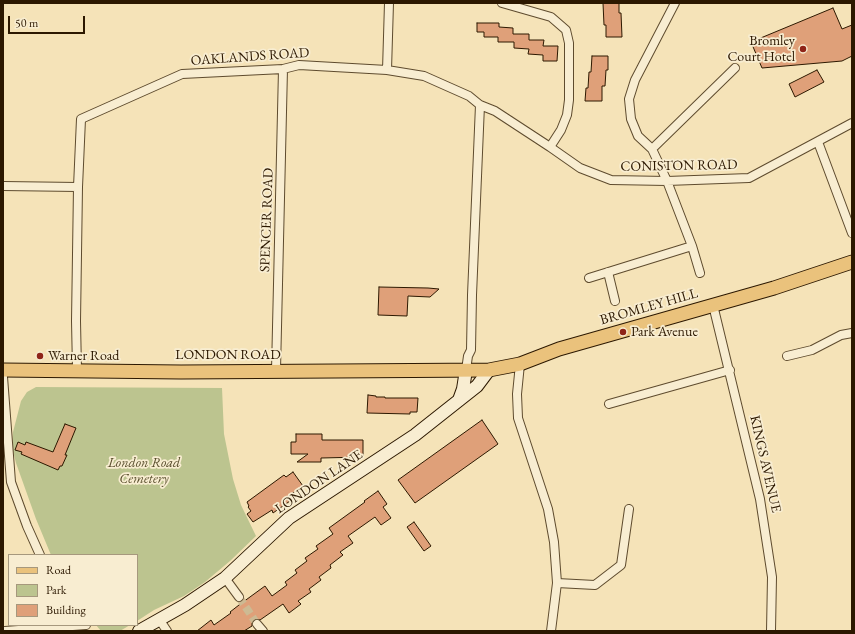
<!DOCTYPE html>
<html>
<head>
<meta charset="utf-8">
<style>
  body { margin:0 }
  #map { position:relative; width:855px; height:634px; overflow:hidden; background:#f5e3b8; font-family:"EB Garamond",serif }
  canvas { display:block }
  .frame { position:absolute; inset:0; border:4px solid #2c1800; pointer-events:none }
  .legend { position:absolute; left:8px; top:554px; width:130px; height:72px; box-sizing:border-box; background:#f8edd1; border:1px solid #a6987d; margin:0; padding:5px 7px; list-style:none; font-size:12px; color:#2c1800 }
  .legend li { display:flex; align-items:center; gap:8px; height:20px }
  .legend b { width:20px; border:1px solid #a6987d }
  .scale { position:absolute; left:8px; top:16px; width:77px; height:18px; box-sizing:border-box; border:2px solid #2c1800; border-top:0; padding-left:5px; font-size:12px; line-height:14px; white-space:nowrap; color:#2c1800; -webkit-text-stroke:3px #f8edd1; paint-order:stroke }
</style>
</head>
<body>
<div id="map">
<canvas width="855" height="634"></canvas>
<div class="frame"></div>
<ul class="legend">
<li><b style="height:5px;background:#eac27c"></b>Road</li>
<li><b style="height:11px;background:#bcc48f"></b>Park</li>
<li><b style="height:11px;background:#dfa079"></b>Building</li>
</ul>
<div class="scale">50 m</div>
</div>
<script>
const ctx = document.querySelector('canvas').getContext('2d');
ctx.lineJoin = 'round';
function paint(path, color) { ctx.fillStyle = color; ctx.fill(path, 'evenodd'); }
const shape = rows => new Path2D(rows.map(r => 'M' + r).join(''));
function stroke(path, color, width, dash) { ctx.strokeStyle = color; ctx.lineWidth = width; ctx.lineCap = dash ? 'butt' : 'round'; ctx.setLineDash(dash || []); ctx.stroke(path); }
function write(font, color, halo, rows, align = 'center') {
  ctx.font = font + ' "EB Garamond",serif'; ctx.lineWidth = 3.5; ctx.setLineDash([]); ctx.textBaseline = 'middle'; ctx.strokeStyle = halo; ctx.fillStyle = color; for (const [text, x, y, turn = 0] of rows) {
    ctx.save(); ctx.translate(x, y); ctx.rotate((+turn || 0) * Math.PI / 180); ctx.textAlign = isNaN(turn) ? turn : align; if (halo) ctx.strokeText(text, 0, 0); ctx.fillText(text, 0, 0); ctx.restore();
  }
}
paint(shape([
  [36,387,222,388,224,434,233,479,241,505,256,536,230,561,205,582,184,596,154,610,137,621,137,555,51,555,36,519,16,463,12,447,13,432,21,401,27,392],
  [96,625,130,625,120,631,101,631]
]), '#bcc48f');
const building = shape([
  [603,3,619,3,619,13,621,13,622,37,606,37,606,25,604,25,603,3],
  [833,8,842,29,852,25,852,56,842,61,762,68,751,42,833,8],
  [477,23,499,23,499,27,513,28,513,34,529,34,529,40,544,40,543,46,558,46,557,61,543,61,543,55,528,54,529,49,514,48,514,42,498,42,498,37,484,37,484,32,477,32,477,23],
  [592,56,608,56,608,70,606,70,605,86,602,86,602,101,585,101,586,88,588,88,589,72,591,72,592,56],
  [817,70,824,82,795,97,789,84,817,70],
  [379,287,428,288,439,289,430,297,408,296,407,316,378,315,379,287],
  [368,395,376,396,376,397,385,397,385,398,418,398,417,412,410,412,410,414,367,413,368,395],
  [482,420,498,444,415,503,398,480,482,420],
  [65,424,76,428,65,455,67,455,62,466,60,466,58,470,21,454,22,452,15,450,18,442,25,445,26,442,53,452,65,424],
  [296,434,322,434,322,440,363,440,363,457,321,458,321,462,297,462,308,454,291,454,291,442,296,442,296,434],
  [293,472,303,486,287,497,290,501,273,513,272,510,253,522,247,514,251,511,248,507,249,506,247,502,284,475,286,477,293,472],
  [378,491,387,504,383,507,391,518,381,525,375,517,348,536,353,543,340,552,343,555,330,565,331,568,319,577,321,580,309,589,311,592,298,601,301,604,289,613,283,604,260,620,256,619,254,620,252,623,252,626,244,631,197,631,211,620,214,625,231,613,230,612,239,605,265,586,272,596,287,585,285,582,297,573,295,570,307,561,305,558,318,549,316,546,333,534,329,528,365,502,364,501,378,491],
  [414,522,431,546,424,551,407,527,414,522]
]);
paint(building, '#dfa079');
stroke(building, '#2c1800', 1);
stroke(shape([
  [239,597,257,624]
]), '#cdba93', 8, [8, 4]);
const street = shape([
  [502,3,551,17,566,30,569,43,569,100,567,115,561,130,550,147],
  [675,3,635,80,629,99,631,119,638,136,652,149,667,181,692,246,700,273],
  [387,70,389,3],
  [818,142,852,233],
  [652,149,735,68],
  [3,186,78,187],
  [608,272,615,301],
  [589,278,692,246],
  [713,305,760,499,772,577,771,631],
  [787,356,812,350,841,335,852,333],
  [520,364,517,394,518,418,548,509,554,542,557,583,551,631],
  [77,370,76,321,78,187,81,119,182,74,283,69,299,65,387,70,424,76,469,96,480,105,495,111,550,147,580,168,611,180,667,181,749,178,852,123],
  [276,370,283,69],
  [466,370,468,356,471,350,472,295,480,105],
  [3,377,11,482,27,526,40,555],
  [609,404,730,370],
  [225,578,239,597],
  [557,583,595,585,621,565,629,509],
  [159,619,167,631],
  [257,624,263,631],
  [5,631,86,625]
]);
const secondary = shape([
  [459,400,463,389,466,370],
  [139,631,185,605,225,578,289,518,415,435,477,386,489,370]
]);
const primary = shape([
  [3,370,181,372,489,370,520,364,559,349,774,288,852,262]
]);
stroke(street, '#5e4b2e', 10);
stroke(secondary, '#2c1800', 14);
stroke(primary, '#2c1800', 15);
stroke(street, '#f8edd1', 8);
stroke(secondary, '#f8edd1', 12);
stroke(primary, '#eac27c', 13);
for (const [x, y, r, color] of [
  [803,49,4,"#8f2418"],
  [623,332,4,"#8f2418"],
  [40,356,4,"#8f2418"]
]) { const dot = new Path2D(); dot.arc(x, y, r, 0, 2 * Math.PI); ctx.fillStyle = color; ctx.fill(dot); stroke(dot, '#f8edd1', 1.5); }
write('14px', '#2c1800', '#f8edd1', [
  ["Bromley",795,41,"right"],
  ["Court Hotel",795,57,"right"],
  ["Park Avenue",631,332],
  ["Warner Road",48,356]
], 'left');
write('14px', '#2c1800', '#f8edd1', [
  ["OAKLANDS ROAD",250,57,-4],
  ["CONISTON ROAD",679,166,-1],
  ["SPENCER ROAD",267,220,-88],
  ["BROMLEY HILL",649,307,-16],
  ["LONDON ROAD",228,355],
  ["KINGS AVENUE",765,464,77],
  ["LONDON LANE",319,482,-34]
]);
write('italic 14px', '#574c2b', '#f8edd1', [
  ["London Road",144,463],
  ["Cemetery",144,479]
]);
</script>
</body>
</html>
